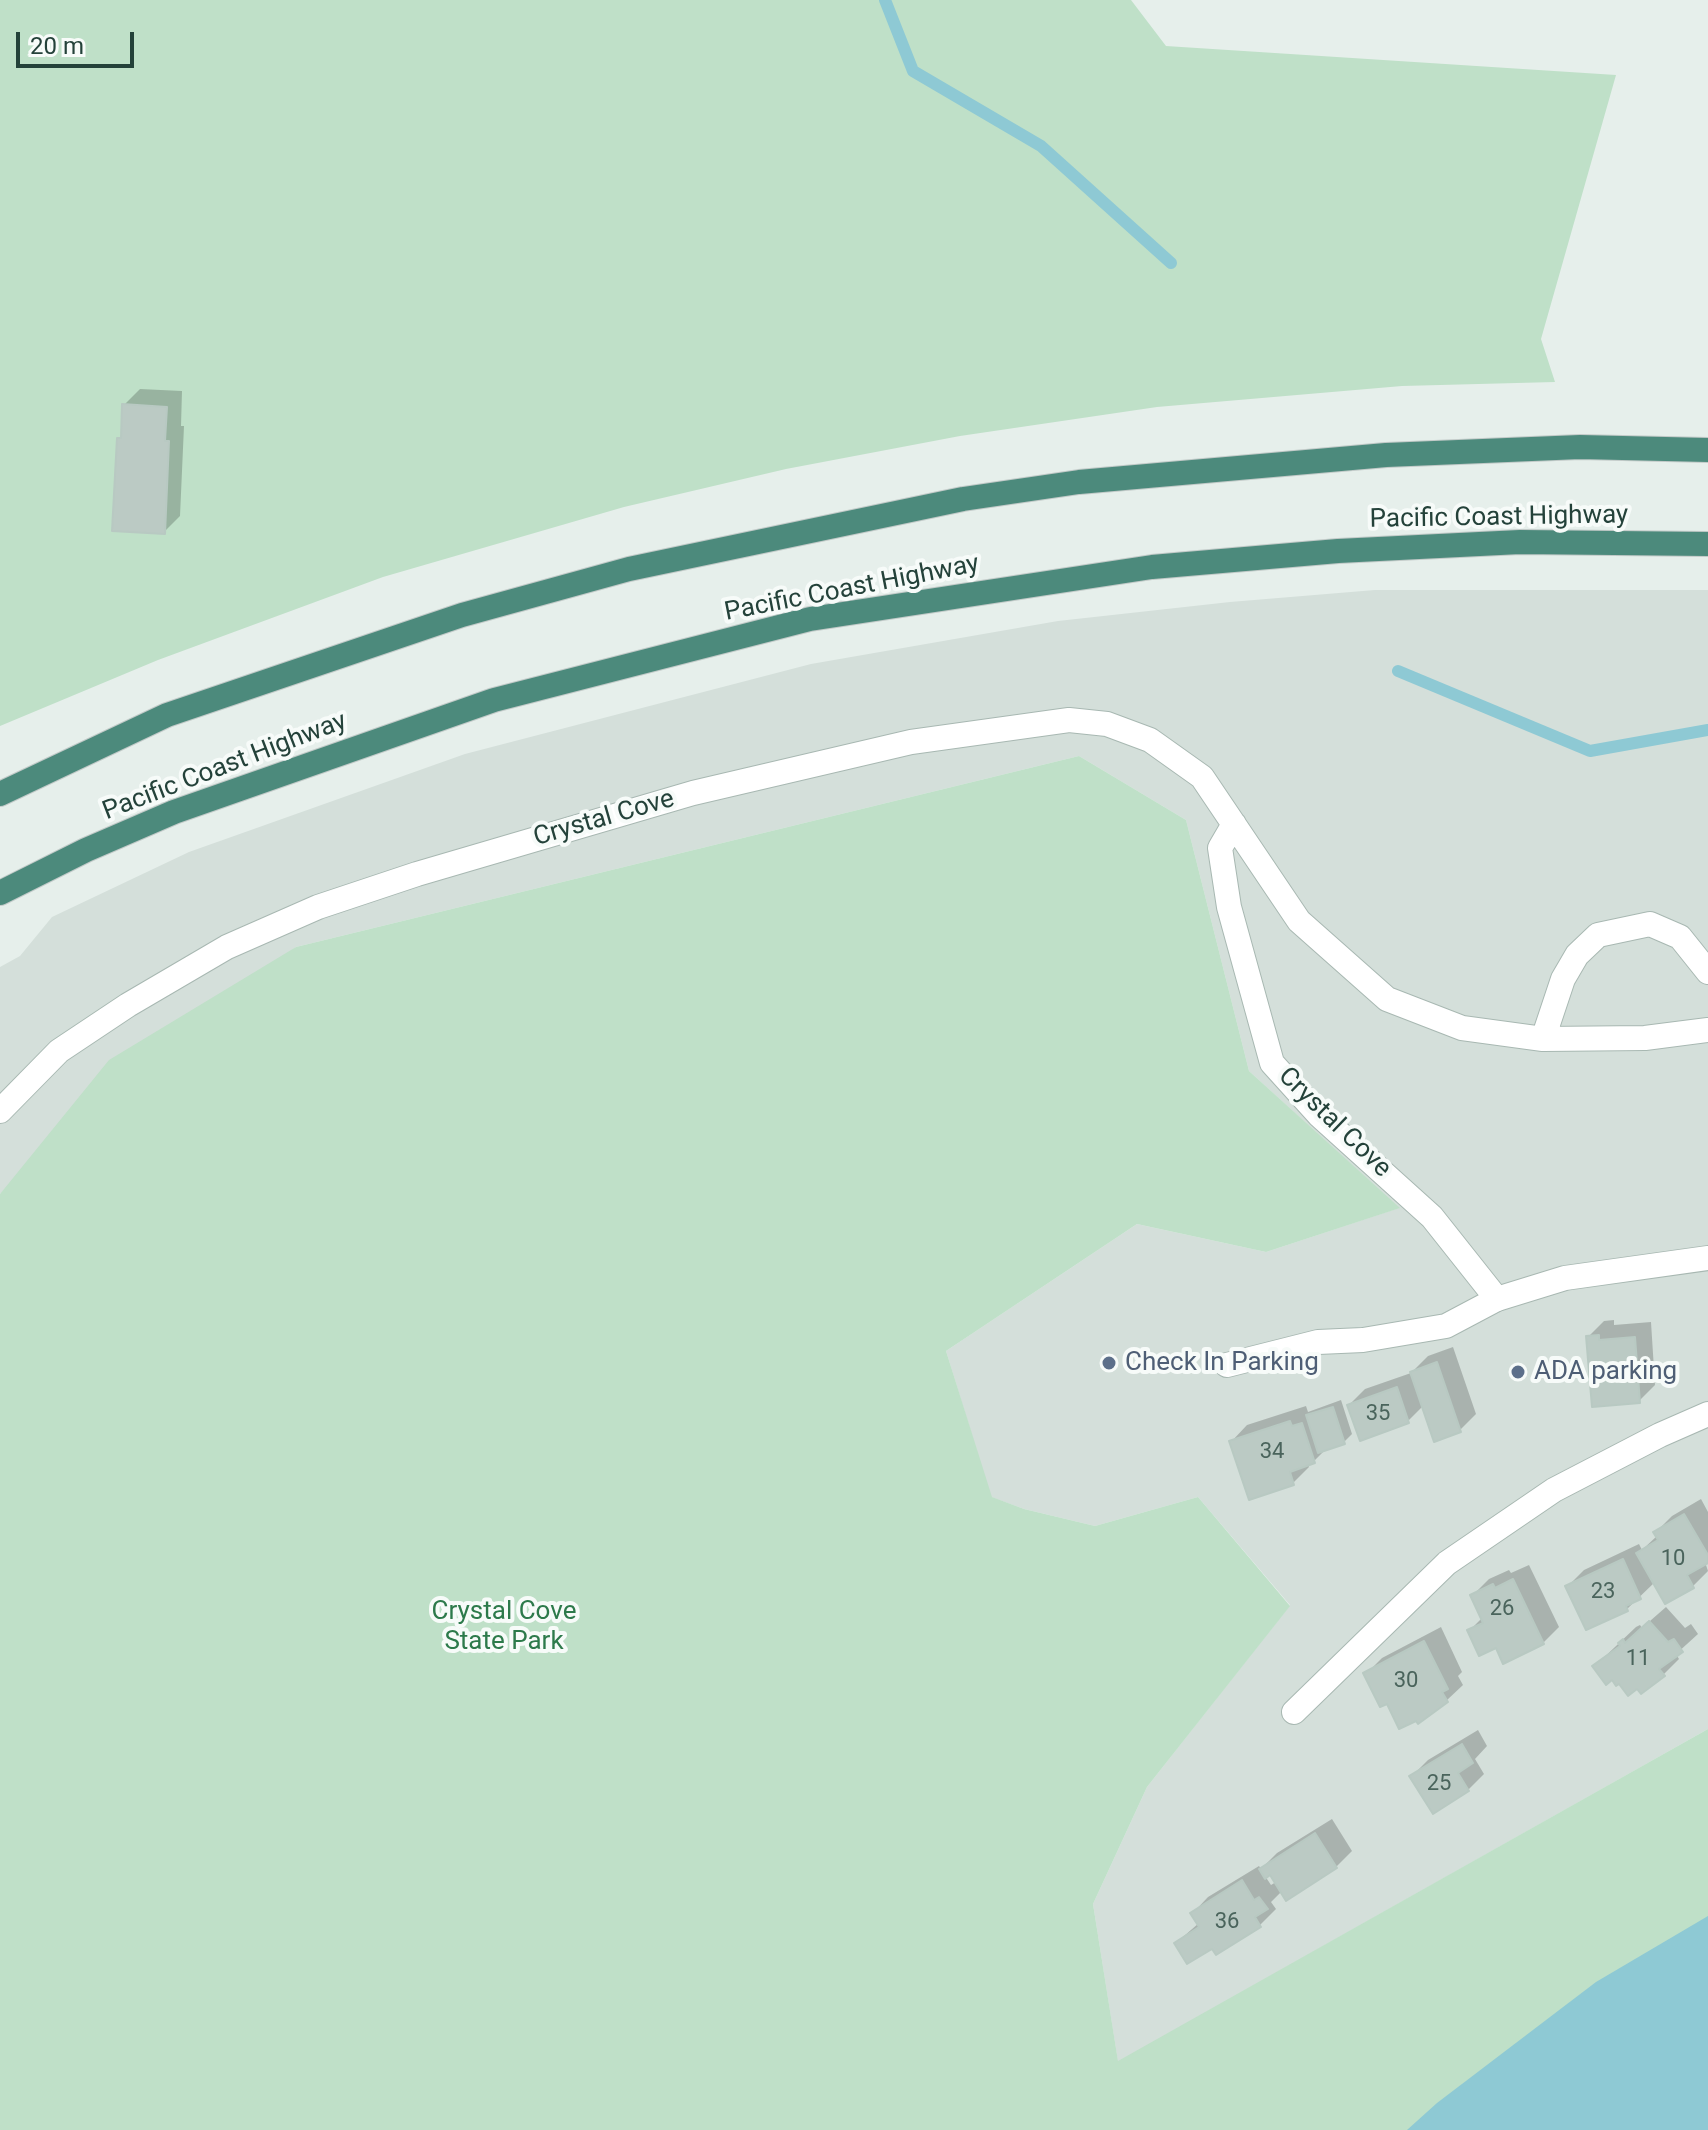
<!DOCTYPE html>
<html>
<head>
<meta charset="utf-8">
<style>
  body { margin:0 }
  #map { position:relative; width:1708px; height:2130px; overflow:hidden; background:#e6efeb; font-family:Roboto,sans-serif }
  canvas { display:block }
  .scale { position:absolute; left:16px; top:32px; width:118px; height:36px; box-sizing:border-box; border:4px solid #24423a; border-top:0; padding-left:10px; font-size:24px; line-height:28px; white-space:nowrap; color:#24423a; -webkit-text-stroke:6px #f7fbf9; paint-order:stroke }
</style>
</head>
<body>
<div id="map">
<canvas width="1708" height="2130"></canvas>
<div class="scale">20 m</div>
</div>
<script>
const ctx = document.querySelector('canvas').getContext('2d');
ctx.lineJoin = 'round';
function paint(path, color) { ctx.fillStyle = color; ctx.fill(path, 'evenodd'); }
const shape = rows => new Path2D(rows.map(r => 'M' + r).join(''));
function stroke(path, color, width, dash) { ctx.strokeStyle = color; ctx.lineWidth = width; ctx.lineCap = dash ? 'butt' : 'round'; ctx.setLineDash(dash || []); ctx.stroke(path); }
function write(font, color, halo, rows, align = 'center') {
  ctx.font = font + ' Roboto,sans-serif'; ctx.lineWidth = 8; ctx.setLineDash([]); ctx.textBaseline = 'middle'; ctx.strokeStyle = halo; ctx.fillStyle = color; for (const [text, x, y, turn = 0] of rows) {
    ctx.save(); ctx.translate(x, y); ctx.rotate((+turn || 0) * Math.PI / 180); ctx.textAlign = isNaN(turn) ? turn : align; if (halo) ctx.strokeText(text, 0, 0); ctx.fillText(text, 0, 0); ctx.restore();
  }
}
paint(shape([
  [1375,590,1708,590,1708,1729,1118,2062,1093,1904,1147,1787,1290,1605,1198,1497,1095,1526,1024,1509,991,1497,946,1351,1137,1224,1266,1252,1399,1208,1249,1071,1186,820,1079,756,296,947,0,1194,0,967,20,956,52,917,189,852,465,754,811,664,1058,621,1230,602]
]), '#d4dfda');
paint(shape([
  [0,0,1131,0,1166,46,1616,75,1541,339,1555,382,1402,386,1157,407,960,436,786,469,624,507,383,577,158,660,0,726],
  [1079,756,1186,820,1249,1071,1400,1208,1266,1252,1137,1224,946,1351,992,1497,1024,1509,1095,1526,1198,1497,1290,1606,1147,1787,1093,1904,1118,2061,1708,1729,1708,2130,0,2130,0,1194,109,1060,296,947]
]), '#bfe0c8');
paint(shape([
  [1708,1916,1708,2130,1407,2130,1437,2103,1596,1982]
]), '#8ec9d4');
paint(shape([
  [140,389,182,391,181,426,184,426,180,516,164,532,119,439,123,434,124,405],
  [1614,1320,1614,1325,1651,1322,1655,1385,1639,1401,1588,1337,1604,1321],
  [1453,1347,1476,1414,1460,1430,1424,1405,1408,1421,1349,1405,1365,1389,1411,1373,1428,1356],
  [1341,1400,1352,1434,1344,1442,1327,1448,1314,1461,1308,1463,1309,1467,1293,1483,1231,1442,1247,1425,1306,1406,1308,1412],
  [1701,1499,1708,1512,1708,1560,1705,1562,1708,1571,1693,1586,1666,1601,1655,1582,1627,1609,1568,1586,1584,1570,1639,1544,1642,1550,1658,1535,1656,1532,1672,1516],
  [1529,1565,1559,1627,1543,1643,1497,1646,1470,1630,1483,1617,1473,1595,1489,1579,1509,1570,1511,1573],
  [1666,1607,1685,1628,1691,1624,1698,1634,1676,1654,1679,1659,1663,1675,1638,1687,1619,1681,1595,1666,1636,1627,1640,1625,1642,1628],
  [1441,1627,1462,1672,1458,1676,1463,1685,1446,1701,1388,1701,1366,1674,1382,1658],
  [1478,1730,1487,1746,1475,1759,1484,1774,1468,1790,1412,1776,1428,1760],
  [1332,1819,1352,1851,1336,1867,1282,1891,1271,1902,1276,1909,1260,1925,1216,1952,1212,1946,1176,1943,1199,1923,1193,1913,1208,1897,1259,1866,1261,1869,1277,1853],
  [1270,1872,1276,1882,1271,1885,1265,1876]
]), '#0003');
stroke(shape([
  [885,0,913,71,1041,146,1171,263],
  [1398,671,1590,751,1708,730]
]), '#8ec9d4', 12);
const building = shape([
  [122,404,167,407,165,441,169,441,165,534,112,531,117,438,121,438,122,404],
  [1599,1335,1599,1340,1635,1337,1640,1403,1592,1407,1586,1336,1599,1335],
  [1437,1362,1461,1432,1434,1442,1410,1372,1437,1362],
  [1397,1387,1409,1423,1360,1441,1347,1405,1397,1387],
  [1333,1407,1345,1444,1318,1453,1306,1415,1333,1407],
  [1290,1421,1292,1426,1302,1423,1315,1463,1290,1472,1294,1485,1249,1500,1229,1441,1290,1421],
  [1684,1514,1708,1555,1708,1563,1687,1575,1694,1588,1665,1604,1636,1553,1658,1540,1653,1532,1684,1514],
  [1623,1559,1641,1599,1626,1606,1628,1611,1586,1630,1565,1586,1623,1559],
  [1513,1579,1544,1644,1503,1664,1496,1648,1479,1656,1467,1630,1483,1623,1470,1595,1493,1584,1495,1588,1513,1579],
  [1649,1621,1668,1642,1674,1639,1683,1652,1659,1669,1665,1676,1641,1694,1637,1689,1628,1696,1619,1684,1616,1686,1612,1680,1606,1685,1592,1666,1620,1646,1618,1643,1623,1639,1625,1643,1649,1621],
  [1424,1641,1448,1689,1442,1692,1448,1702,1418,1724,1416,1721,1399,1729,1387,1704,1380,1707,1363,1673,1424,1641],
  [1462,1744,1473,1763,1458,1773,1469,1791,1433,1814,1409,1776,1462,1744],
  [1315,1833,1337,1868,1286,1901,1270,1875,1265,1879,1259,1869,1315,1833],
  [1242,1880,1254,1900,1259,1897,1268,1909,1255,1917,1261,1927,1216,1955,1212,1949,1187,1964,1174,1943,1199,1927,1190,1913,1242,1880]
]);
paint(building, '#bbcac4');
stroke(building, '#b8c9c2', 2);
const service = shape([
  [1227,1365,1318,1342,1363,1340,1446,1326,1497,1299,1565,1278,1708,1258],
  [1294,1712,1447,1563,1554,1490,1660,1435,1708,1414]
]);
const minor = shape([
  [1234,824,1220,848,1229,907,1272,1063,1319,1115,1432,1217,1497,1299],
  [1543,1039,1563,979,1577,955,1598,935,1650,924,1680,937,1708,972],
  [0,1111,59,1051,128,1005,227,947,318,907,417,874,693,793,911,742,1069,720,1107,724,1150,740,1202,777,1299,921,1387,999,1462,1028,1543,1039,1645,1038,1708,1030]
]);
const trunk = shape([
  [0,794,167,715,462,615,629,569,963,499,1079,482,1386,455,1580,447,1708,450],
  [0,893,86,850,174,812,494,700,810,619,1152,567,1338,551,1520,542,1708,544]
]);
stroke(service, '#a8b8b2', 26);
stroke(minor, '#a8b8b2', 26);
stroke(trunk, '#c2cac8', 26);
stroke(service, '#fff', 24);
stroke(minor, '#fff', 24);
stroke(trunk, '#4c8a7c', 24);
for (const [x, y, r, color] of [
  [1109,1363,8,"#5c6f8a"],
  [1518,1372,8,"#5c6f8a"]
]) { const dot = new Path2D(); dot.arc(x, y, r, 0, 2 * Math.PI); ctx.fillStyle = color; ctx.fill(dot); stroke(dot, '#f7fbf9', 3); }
write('22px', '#4a645c', null, [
  ["35",1378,1414],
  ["34",1272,1452],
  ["10",1673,1559],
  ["23",1603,1592],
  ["26",1502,1609],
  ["11",1638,1659],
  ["30",1406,1681],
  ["25",1439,1784],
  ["36",1227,1922]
]);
write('26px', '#24423a', '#f7fbf9', [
  ["Pacific Coast Highway",1499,518,-1],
  ["Pacific Coast Highway",852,589,-11],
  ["Pacific Coast Highway",225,767,-21],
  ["Crystal Cove",604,819,-16],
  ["Crystal Cove",1334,1123,44]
]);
write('26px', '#4e5e75', '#f7fbf9', [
  ["Check In Parking",1125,1363],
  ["ADA parking",1534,1372]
], 'left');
write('26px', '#2d7a4b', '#f7fbf9', [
  ["Crystal Cove",504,1612],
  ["State Park",504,1642]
]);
</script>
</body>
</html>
